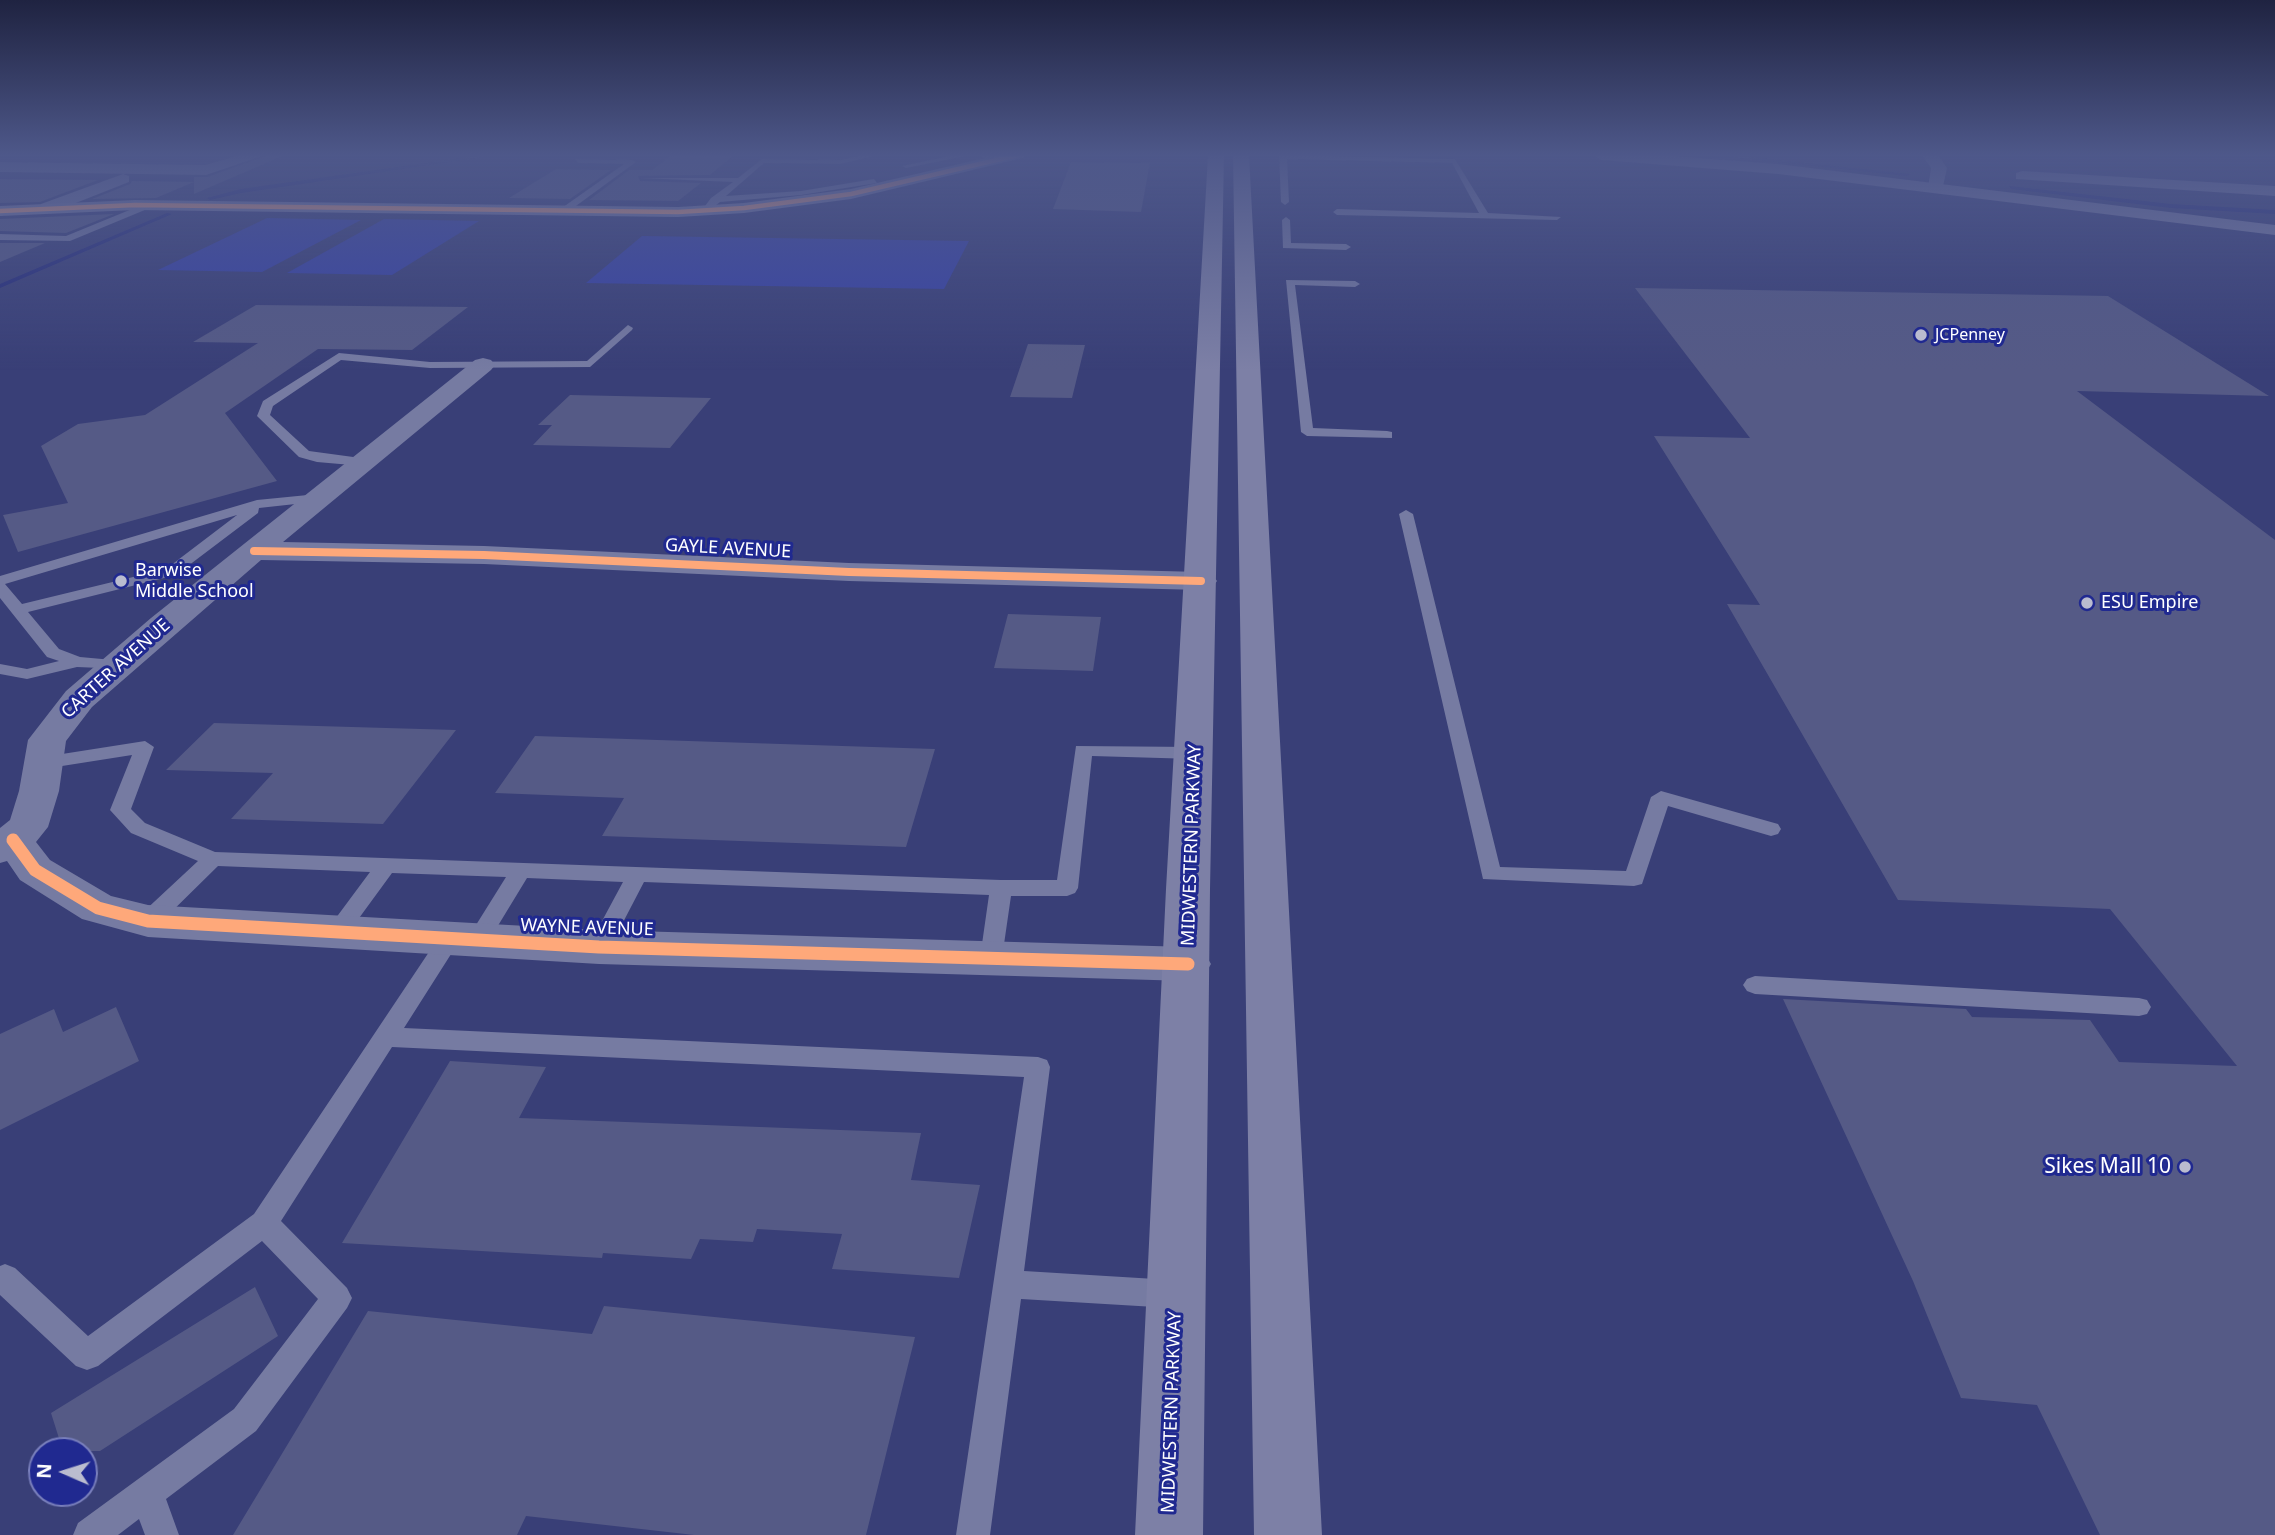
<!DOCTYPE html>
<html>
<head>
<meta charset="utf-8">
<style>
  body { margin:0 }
  #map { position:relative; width:2275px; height:1535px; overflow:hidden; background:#393f77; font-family:"Noto Sans",sans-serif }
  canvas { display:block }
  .north { position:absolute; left:28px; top:1437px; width:70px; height:70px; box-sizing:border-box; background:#202990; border:2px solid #797fbc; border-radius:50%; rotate:273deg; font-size:19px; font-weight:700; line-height:28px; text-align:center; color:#fff }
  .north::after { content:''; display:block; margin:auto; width:24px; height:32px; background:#babccf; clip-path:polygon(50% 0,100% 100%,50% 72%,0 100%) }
</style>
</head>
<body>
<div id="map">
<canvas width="2275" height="1535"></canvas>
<div class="north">N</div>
</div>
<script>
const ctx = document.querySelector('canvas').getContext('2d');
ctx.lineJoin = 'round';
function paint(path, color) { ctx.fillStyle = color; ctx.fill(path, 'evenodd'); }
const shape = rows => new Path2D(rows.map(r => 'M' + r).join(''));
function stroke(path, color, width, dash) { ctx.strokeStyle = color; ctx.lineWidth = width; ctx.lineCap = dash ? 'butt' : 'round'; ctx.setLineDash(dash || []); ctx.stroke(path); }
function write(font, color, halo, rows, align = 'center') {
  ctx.font = font + ' "Noto Sans",sans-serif'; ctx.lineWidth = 6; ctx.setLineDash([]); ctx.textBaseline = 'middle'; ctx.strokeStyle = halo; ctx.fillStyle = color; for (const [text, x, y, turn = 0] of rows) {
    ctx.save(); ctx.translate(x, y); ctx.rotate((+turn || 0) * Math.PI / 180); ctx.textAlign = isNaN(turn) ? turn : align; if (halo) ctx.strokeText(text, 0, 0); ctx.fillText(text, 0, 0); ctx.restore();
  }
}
paint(shape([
  [267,218,361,220,262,272,158,270],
  [384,219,479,221,392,275,287,273],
  [642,236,969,241,944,289,586,283]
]), '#3742a7');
paint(shape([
  [484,155,496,155,241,193,210,200,207,198,241,189,484,155],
  [1712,155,1729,155,1910,174,1907,176,1712,155],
  [2009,186,2171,204,2275,210,2275,214,2171,208,2011,189,2009,186],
  [167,213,172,214,0,288,0,284,167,213]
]), '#252c7a');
paint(shape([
  [268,155,285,155,194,194,194,182,156,198,92,199,130,184,132,181,194,182,194,177,207,177],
  [672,155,733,156,710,175,638,176,640,181,701,183,678,201,589,200,629,170,652,170],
  [1071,162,1150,163,1141,212,1053,209],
  [556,169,611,170,570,199,509,198],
  [0,179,98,180,40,202,0,203],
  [114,214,66,233,0,231,0,219],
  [0,243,45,243,0,262],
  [1635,288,2108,296,2269,396,2077,391,2275,540,2275,1535,2100,1535,2037,1405,1961,1398,1913,1281,1783,999,1966,1009,1972,1017,2090,1020,2119,1062,2237,1066,2110,909,1898,900,1727,604,1760,605,1654,436,1750,438],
  [256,305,468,307,412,350,318,349,225,413,277,481,18,552,3,515,68,503,41,446,78,424,145,415,258,343,193,342],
  [1028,344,1085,345,1072,398,1010,397],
  [570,395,711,398,670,448,533,445,552,425,538,425],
  [1008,614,1101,617,1093,671,994,668],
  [214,723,456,730,383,824,231,819,273,773,166,770],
  [535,736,935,749,906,847,602,836,624,798,495,793],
  [116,1007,139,1061,0,1130,0,1034,54,1009,63,1032],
  [450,1061,546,1067,519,1118,921,1133,911,1180,980,1185,959,1278,832,1269,842,1234,757,1229,753,1242,700,1239,691,1259,603,1253,602,1258,342,1243],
  [255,1287,278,1336,100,1451,63,1451,51,1413],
  [604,1306,915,1337,866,1535,694,1535,526,1516,517,1535,233,1535,368,1311,592,1334]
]), '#555a86');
paint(shape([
  [863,155,879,155,840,164,764,163,726,196,801,191,874,179,877,183,801,195,720,202,706,213,702,210,711,198,733,182,640,178,738,178,762,159,840,160,863,155],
  [954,155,971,155,906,168,902,166,954,155],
  [978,155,989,155,1000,161,993,163,978,155],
  [1279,155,1455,159,1488,213,1561,217,1557,220,1337,215,1333,212,1337,209,1479,213,1452,163,1287,159,1289,202,1285,205,1281,202,1279,155],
  [575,159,632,160,636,162,565,214,559,214,559,210,624,164,578,163,575,159],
  [149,202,152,207,70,241,0,240,0,234,66,236,149,202],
  [1286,217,1290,220,1291,243,1346,244,1351,247,1346,250,1283,248,1282,220,1286,217],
  [1286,280,1355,281,1360,284,1355,287,1295,285,1313,428,1387,431,1392,432,1392,438,1307,436,1301,432,1286,280],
  [628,325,633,328,632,330,590,367,430,368,341,360,273,406,270,415,309,451,368,459,368,465,363,466,317,462,299,457,257,416,263,401,339,353,430,362,587,361,628,325],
  [318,494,325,498,323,501,259,508,258,513,176,575,28,612,59,649,80,657,124,661,127,665,124,669,77,667,27,679,0,674,0,664,27,669,59,661,47,657,0,598,0,576,257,500,318,494],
  [237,515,166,569,22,604,5,584,237,515],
  [1406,510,1413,514,1500,867,1626,871,1651,797,1661,791,1778,824,1781,829,1778,834,1771,836,1668,806,1642,884,1634,886,1483,879,1399,514,1406,510],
  [145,741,154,747,131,809,145,823,215,852,1001,880,1057,880,1076,746,1195,747,1204,753,1195,759,1092,756,1078,888,1075,893,1067,896,1011,896,1002,958,999,964,991,967,983,964,980,958,989,895,644,882,607,953,599,955,591,953,588,947,623,882,527,878,485,947,477,949,469,947,466,941,506,877,392,873,343,940,335,942,327,940,324,934,370,872,218,866,156,927,148,929,140,927,137,921,140,915,198,861,131,833,110,810,132,755,43,769,33,763,43,757,145,741],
  [449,932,457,934,460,940,404,1028,1038,1057,1047,1060,1050,1067,1024,1271,1172,1280,1182,1284,1187,1294,1182,1304,1172,1308,1021,1299,990,1535,956,1535,1024,1077,392,1047,281,1221,347,1288,352,1298,347,1308,256,1431,166,1499,179,1535,145,1535,139,1519,118,1535,73,1535,78,1523,234,1409,318,1299,262,1241,98,1366,87,1370,76,1366,0,1295,0,1266,5,1264,15,1268,88,1336,254,1214,441,934,449,932],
  [1755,976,2139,998,2147,1000,2151,1007,2147,1014,2139,1016,1755,994,1747,991,1743,985,1747,979,1755,976]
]), '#767ba2');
paint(shape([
  [240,155,265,155,206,175,0,172,0,162,205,165,240,155],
  [1922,155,1938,155,1947,168,1942,191,1936,193,1928,188,1931,168,1922,155],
  [123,174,129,176,129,182,53,212,47,213,38,208,41,204,123,174],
  [483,358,491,360,495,365,491,370,283,542,484,546,849,563,1201,572,1212,574,1217,581,1212,588,1201,590,849,581,484,564,261,560,92,707,66,741,59,791,48,827,36,842,50,860,111,896,148,905,599,930,1188,947,1204,952,1211,964,1204,976,1188,981,599,964,148,937,82,919,20,880,7,861,0,863,0,828,10,820,19,791,28,740,66,691,151,618,475,360,483,358]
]), '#767ba2');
paint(shape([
  [998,155,1026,155,1023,158,851,199,744,213,678,217,135,210,0,216,0,206,135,200,678,207,744,203,851,189,998,155],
  [1208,155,1224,155,1210,889,1203,1535,1135,1535,1166,889,1208,155],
  [1233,155,1249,155,1322,1535,1254,1535,1233,155],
  [1593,155,1660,155,1778,164,2275,225,2275,235,1778,174,1601,160,1593,155],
  [2022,171,2275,186,2275,196,2016,179,2016,173,2022,171]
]), '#7d80a6');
stroke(shape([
  [0,211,135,205,678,212,744,208,851,194,1018,155]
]), '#fea87a', 4.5);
stroke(shape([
  [254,551,484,555,849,572,1201,581]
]), '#fea87a', 8);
stroke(shape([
  [13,840,35,870,98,908,148,921,599,947,1188,964]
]), '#fea87a', 13);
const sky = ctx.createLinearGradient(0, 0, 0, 370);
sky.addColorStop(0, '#1f2341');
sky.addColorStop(0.42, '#4e588a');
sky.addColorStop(1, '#4e588a00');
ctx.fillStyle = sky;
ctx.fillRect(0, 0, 2275, 370);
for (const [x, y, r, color] of [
  [1921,335,7,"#babccf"],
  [121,581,7,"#babccf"],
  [2087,603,7,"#babccf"],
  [2185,1167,7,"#babccf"]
]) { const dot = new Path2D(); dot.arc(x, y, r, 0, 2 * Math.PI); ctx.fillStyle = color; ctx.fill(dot); stroke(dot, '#202990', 2.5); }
write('16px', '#fff', '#202990', [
  ["JCPenney",1935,335]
], 'left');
write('18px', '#fff', '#202990', [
  ["GAYLE AVENUE",728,549,3],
  ["CARTER AVENUE",116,669,-42],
  ["MIDWESTERN PARKWAY",1192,845,-88],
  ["WAYNE AVENUE",587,928,2],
  ["MIDWESTERN PARKWAY",1172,1412,-88]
]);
write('18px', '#fff', '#202990', [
  ["Barwise",135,571],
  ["Middle School",135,592],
  ["ESU Empire",2101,603]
], 'left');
write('21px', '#fff', '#202990', [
  ["Sikes Mall 10",2171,1167]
], 'right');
</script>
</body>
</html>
